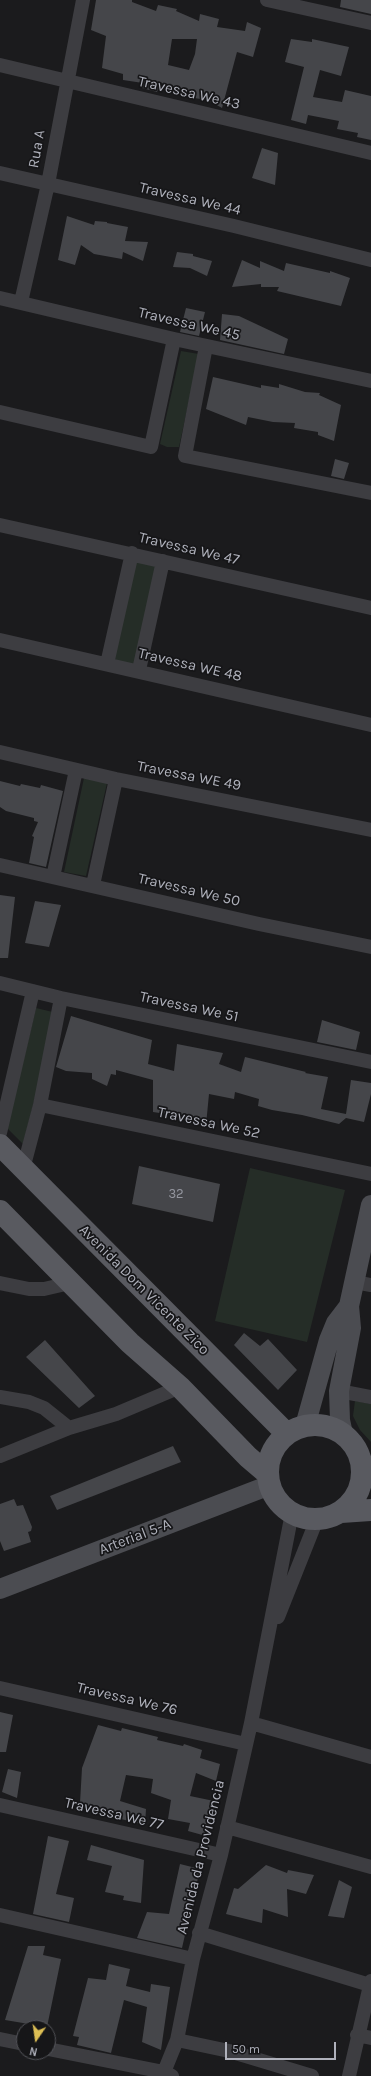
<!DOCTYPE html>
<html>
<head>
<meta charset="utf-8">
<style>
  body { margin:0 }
  #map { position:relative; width:371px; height:2076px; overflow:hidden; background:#1b1b1d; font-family:Karla,sans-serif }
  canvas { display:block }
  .north { position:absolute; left:16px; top:2020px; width:40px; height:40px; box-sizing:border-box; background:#161618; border:1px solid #535459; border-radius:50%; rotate:193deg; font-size:11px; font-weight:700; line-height:16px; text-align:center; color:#afb1bb }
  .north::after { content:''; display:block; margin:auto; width:14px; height:18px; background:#dcbe54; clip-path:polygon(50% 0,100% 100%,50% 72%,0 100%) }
  .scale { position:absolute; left:225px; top:2042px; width:111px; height:18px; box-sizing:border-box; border:2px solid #afb1bb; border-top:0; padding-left:5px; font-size:12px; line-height:14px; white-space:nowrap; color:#afb1bb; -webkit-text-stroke:3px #161618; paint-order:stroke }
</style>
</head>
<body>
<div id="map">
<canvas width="371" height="2076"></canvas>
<div class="north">N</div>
<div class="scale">50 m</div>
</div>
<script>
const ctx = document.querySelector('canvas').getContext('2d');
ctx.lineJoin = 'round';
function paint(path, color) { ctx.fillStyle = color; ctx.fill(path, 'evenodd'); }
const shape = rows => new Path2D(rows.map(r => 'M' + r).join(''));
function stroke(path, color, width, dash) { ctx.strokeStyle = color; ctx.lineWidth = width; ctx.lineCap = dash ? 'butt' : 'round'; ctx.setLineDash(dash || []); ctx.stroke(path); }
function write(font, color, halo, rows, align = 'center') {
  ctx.font = font + ' Karla,sans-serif'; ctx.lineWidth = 3.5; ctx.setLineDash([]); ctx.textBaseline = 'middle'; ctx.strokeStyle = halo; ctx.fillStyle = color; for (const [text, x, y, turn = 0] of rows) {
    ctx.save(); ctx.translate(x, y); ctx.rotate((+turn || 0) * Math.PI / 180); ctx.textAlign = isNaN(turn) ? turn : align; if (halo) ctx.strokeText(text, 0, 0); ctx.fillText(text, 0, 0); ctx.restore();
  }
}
paint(shape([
  [181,351,199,354,179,447,167,447,160,444],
  [132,553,163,561,139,670,107,664],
  [84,778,107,783,86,876,64,872],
  [36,1008,57,1013,23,1144,7,1128],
  [250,1168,345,1190,307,1342,215,1321],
  [355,1401,371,1404,371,1442,360,1430,353,1416]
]), '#252d27');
paint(shape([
  [96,0,132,0,132,2,156,11,158,5,177,9,176,11,199,21,200,14,219,19,217,27,245,31,247,22,261,28,253,57,237,52,222,108,208,100,180,96,181,93,160,82,157,92,142,88,143,83,123,80,123,74,102,68,106,36,91,30],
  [172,39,197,39,195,54,189,70,168,65],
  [341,0,371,0,371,14,340,7],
  [291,39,312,42,312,39,349,47,341,76,320,70,313,97,342,102,345,90,371,96,371,140,357,137,358,133,337,129,339,121,308,115,306,124,291,120,304,67,285,62],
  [262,148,278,153,275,185,252,178],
  [67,216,94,225,95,221,107,222,107,223,128,227,125,241,148,242,143,261,123,252,122,259,94,254,81,245,75,265,58,260],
  [177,252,193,254,193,256,212,261,207,276,190,268,173,267],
  [242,260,260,268,260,261,284,271,286,263,330,273,330,271,350,278,341,306,277,291,279,287,261,287,261,284,232,287],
  [186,308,205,312,199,336,180,332],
  [222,314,239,316,288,339,284,354,220,340],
  [213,377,261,388,261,385,279,388,279,384,305,392,320,393,319,395,341,405,334,441,318,435,318,432,294,428,295,423,273,422,248,417,246,425,206,409],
  [335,459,349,463,344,479,331,476],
  [0,781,20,786,21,784,40,788,41,785,63,791,46,867,29,863,34,837,32,836,38,822,34,821,34,818,6,811,0,807],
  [0,895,15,897,8,958,0,958],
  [35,901,61,905,49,947,25,943],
  [71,1016,152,1040,148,1064,174,1071,177,1044,223,1053,219,1064,241,1072,245,1057,306,1072,305,1073,328,1077,321,1109,346,1114,351,1080,371,1083,371,1094,364,1122,346,1118,339,1124,302,1115,272,1110,258,1106,259,1099,235,1092,234,1099,209,1094,206,1125,187,1123,187,1117,153,1112,153,1080,116,1070,116,1075,111,1074,107,1086,92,1079,92,1073,66,1071,56,1067],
  [322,1020,360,1032,356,1050,317,1042],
  [139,1166,220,1184,213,1222,132,1204],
  [244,1333,260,1346,268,1339,297,1370,278,1390,234,1345],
  [45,1340,95,1396,79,1408,26,1357],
  [173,1446,181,1462,57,1510,50,1496],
  [14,1499,17,1506,23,1505,32,1527,31,1531,28,1532,31,1542,4,1551,0,1541,0,1504],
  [0,1712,13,1715,6,1752,0,1752],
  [98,1725,121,1731,122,1728,158,1737,157,1740,183,1746,184,1744,202,1750,200,1758,220,1764,216,1781,196,1773,190,1796,214,1801,206,1836,188,1831,190,1823,168,1819,171,1800,151,1793,153,1779,126,1775,120,1801,146,1809,145,1825,113,1817,80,1803,82,1768],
  [8,1769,21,1772,17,1798,2,1792],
  [48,1836,69,1841,56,1894,74,1898,69,1922,33,1914],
  [91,1845,144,1860,141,1903,123,1900,124,1896,105,1892,112,1866,87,1860],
  [180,1864,200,1869,182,1948,137,1938,147,1912,169,1914],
  [266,1865,287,1873,288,1870,314,1875,306,1894,287,1889,288,1917,263,1909,262,1923,226,1914,234,1888,238,1889],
  [339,1880,352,1887,344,1918,328,1916],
  [28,1946,45,1946,43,1955,61,1959,47,2027,5,2020],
  [109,1964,130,1969,126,1986,150,1992,151,1984,170,1987,161,2050,142,2042,147,2007,124,2000,111,2053,77,2045,79,2037,73,2036,88,1978,106,1980]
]), '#45464a');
stroke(shape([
  [267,0,371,23],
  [0,65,371,153],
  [0,173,234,226,371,260],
  [0,298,174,339,371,381],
  [21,302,48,184,83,0],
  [206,346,185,456,371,493],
  [0,412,151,447,174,339],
  [0,525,371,608],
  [0,640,371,725],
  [107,664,132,553],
  [139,670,163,561],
  [0,752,116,779,371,830],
  [0,865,259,924,371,947],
  [53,877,76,770],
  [93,885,116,779],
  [0,983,61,998,371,1062],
  [40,1105,371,1174],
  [0,1133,33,991],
  [23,1169,40,1105,61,998],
  [355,1282,371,1285],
  [0,1283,29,1289,44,1289,70,1283],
  [339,1391,371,1397],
  [0,1397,29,1402,44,1408,69,1428],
  [0,1456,69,1428,116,1414,180,1387],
  [278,1617,317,1519],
  [0,1688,246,1744],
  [251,1723,371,1757],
  [0,1805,221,1855],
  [227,1827,371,1867],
  [0,1915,193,1959],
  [199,1933,370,1985],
  [357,2035,371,2038],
  [0,2039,24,2044],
  [177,2040,229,2051,312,2076],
  [48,2049,164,2072,172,2076],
  [164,2072,177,2040,193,1959,221,1855,251,1723,292,1513],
  [349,2076,371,1981]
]), '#3d3d41', 14);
stroke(shape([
  [305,1426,329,1340,336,1323,349,1306],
  [343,1434,340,1420,339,1391,351,1328,349,1306,371,1205],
  [0,1589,270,1485]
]), '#4b4c51', 20);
stroke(shape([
  [0,1145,287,1434],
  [0,1211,130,1343,180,1387,248,1457,268,1474],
  '268 1472a47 47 0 1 1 94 0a47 47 0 1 1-94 0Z',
  [341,1512,371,1510]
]), '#595a60', 22);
write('13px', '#94969f', null, [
  ["32",176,1194]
]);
write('15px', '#afb1bb', '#161618', [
  ["Travessa We 43",189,93,13],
  ["Rua A",37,149,-80],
  ["Travessa We 44",190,199,13],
  ["Travessa We 45",189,324,13],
  ["Travessa We 47",189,549,13],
  ["Travessa WE 48",190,665,13],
  ["Travessa WE 49",189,776,11],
  ["Travessa We 50",189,890,13],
  ["Travessa We 51",189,1007,12],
  ["Travessa We 52",209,1123,12],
  ["Avenida Dom Vicente Zico",144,1290,45],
  ["Arterial 5-A",135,1537,-21],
  ["Travessa We 76",127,1699,13],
  ["Travessa We 77",114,1814,13],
  ["Avenida da Providencia",201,1857,-76]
]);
</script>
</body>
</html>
